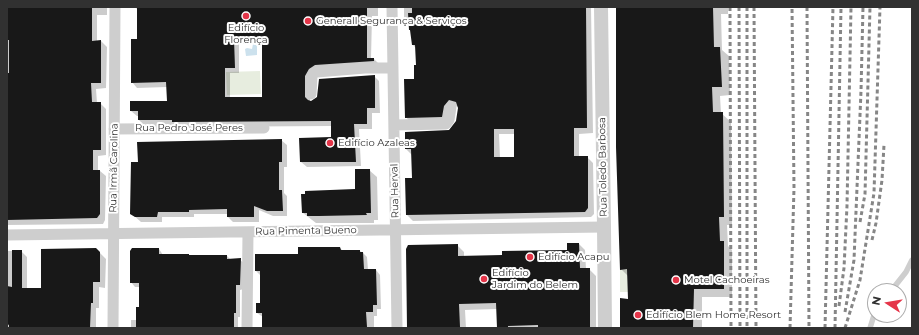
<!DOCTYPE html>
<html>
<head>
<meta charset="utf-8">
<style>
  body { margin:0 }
  #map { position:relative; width:919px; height:335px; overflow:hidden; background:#fff; font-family:Montserrat,sans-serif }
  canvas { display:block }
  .frame { position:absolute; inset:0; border:8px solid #313131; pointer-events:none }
  .north { position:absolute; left:867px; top:283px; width:40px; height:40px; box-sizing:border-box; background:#fff; border:1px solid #adadad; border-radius:50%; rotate:282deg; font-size:11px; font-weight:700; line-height:16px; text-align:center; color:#313131 }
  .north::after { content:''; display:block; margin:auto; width:14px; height:18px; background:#e53549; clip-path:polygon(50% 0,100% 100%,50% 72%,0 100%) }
</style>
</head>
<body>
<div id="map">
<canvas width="919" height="335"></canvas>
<div class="frame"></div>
<div class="north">N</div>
</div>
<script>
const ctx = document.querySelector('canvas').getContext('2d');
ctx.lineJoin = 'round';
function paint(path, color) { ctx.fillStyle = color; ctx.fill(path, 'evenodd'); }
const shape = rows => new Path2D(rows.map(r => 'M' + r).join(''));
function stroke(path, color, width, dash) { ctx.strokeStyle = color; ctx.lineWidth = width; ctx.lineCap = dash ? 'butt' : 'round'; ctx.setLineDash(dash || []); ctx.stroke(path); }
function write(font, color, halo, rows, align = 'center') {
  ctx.font = font + ' Montserrat,sans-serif'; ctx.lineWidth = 4; ctx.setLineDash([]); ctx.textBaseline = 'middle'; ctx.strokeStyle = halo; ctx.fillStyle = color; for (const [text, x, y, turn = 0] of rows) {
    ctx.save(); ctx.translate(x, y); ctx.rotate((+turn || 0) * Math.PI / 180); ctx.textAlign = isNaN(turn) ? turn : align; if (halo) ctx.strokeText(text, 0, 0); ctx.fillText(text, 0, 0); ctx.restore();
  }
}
paint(shape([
  [260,71,261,94,227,95,226,72],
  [628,269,628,292,620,292,620,270]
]), '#e7eddf');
paint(shape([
  [253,44,257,45,257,55,246,56,245,49,247,48,252,49]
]), '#cce1ed');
paint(shape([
  [7,7,107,7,107,15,97,15,97,42,101,41,107,47,106,88,96,89,97,103,100,103,106,109,106,155,98,156,98,171,100,171,106,176,105,220,103,224,7,225],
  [135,7,378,7,378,16,372,16,371,59,374,59,379,64,321,70,310,81,310,102,374,76,379,81,380,113,372,113,372,129,359,129,361,166,307,167,301,162,332,138,332,126,178,127,144,125,139,120,139,116,137,116,131,111,168,102,167,87,137,88,132,82,138,40,137,9],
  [239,44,263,44,263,98,230,98,230,73,239,73],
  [404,7,591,7,593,133,579,134,579,157,587,157,593,163,594,214,591,217,413,221,407,215,406,179,413,179,412,155,406,149,449,131,457,122,459,107,455,106,448,123,411,123,406,117,415,80,417,66,416,48,413,45,410,23,404,18],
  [499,134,515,134,515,158,500,158],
  [617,7,728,7,728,14,721,14,722,50,729,56,730,95,720,96,721,113,731,122,732,225,727,225,728,246,732,250,732,297,702,297,702,328,621,328,629,300,629,277,621,269],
  [281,140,287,145,287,167,284,167,284,193,287,196,287,216,273,216,259,210,259,222,233,222,228,217,228,214,194,214,194,217,162,217,162,222,141,222,131,213,139,163],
  [369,170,377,177,378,220,374,220,374,223,316,223,303,213,356,190],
  [579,244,585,250,586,269,589,269,596,276,596,328,409,328,407,249,457,245,464,252,464,257,503,256,568,251],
  [497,309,498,327,466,328,465,310],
  [340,248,343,251,360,251,363,253,367,257,368,270,376,270,380,275,381,309,377,309,377,316,374,316,374,328,263,328,263,317,257,313,261,304,260,275,256,271,299,255],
  [96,249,106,259,105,288,99,287,99,308,96,308,96,328,7,328,7,251,21,251,27,257,27,289,42,289],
  [159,249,163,255,190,256,227,256,231,260,240,260,245,264,244,289,240,290,240,317,238,317,238,328,131,328,131,320,137,320,140,308,140,287,135,287,131,282]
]), '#0003');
paint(shape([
  [7,7,92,7,92,41,101,40,101,83,91,83,92,102,101,102,101,150,93,150,93,170,100,170,100,214,97,218,7,220,7,73,9,73,9,40,7,40],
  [145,7,367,7,367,58,374,58,374,61,315,65,309,69,305,76,305,97,308,100,311,101,317,97,319,79,375,75,375,108,367,108,367,124,354,124,356,162,300,162,299,138,331,137,331,121,172,122,172,120,138,120,138,111,130,111,130,101,167,101,166,82,131,83,131,39,137,39,137,8],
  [234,39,262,39,262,97,225,97,225,68,235,68],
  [412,7,586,7,587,128,574,128,574,156,588,156,588,208,585,212,406,215,405,178,412,178,411,149,405,149,405,132,449,130,456,121,458,108,456,102,449,100,444,106,442,117,405,118,404,79,414,79,414,65,416,65,415,45,412,45,410,30,409,30,408,13,412,13],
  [494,129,514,129,514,157,494,157],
  [616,7,713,7,714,47,720,47,722,87,712,87,713,112,723,112,724,217,719,217,720,241,724,241,724,289,694,289,693,328,620,328,620,298,628,299,627,269,620,270,616,147],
  [282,139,282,162,279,162,279,190,282,190,283,211,267,211,254,206,254,217,227,217,227,209,189,210,189,212,158,212,157,217,135,217,130,214,131,162,138,162,137,142],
  [355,169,370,169,371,213,366,213,367,215,319,216,307,216,307,213,302,213,301,194,305,194,305,191,355,189],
  [567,243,579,243,580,268,590,268,590,328,538,328,538,325,508,326,508,328,497,328,496,303,459,304,460,327,407,328,406,249,408,245,458,244,458,256,502,255,502,251,567,250],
  [298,247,340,247,341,250,360,250,360,252,363,252,364,269,376,269,377,305,373,305,373,312,366,312,367,327,262,328,262,313,256,313,256,303,260,303,260,271,255,271,255,254,298,254],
  [96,248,100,252,100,282,93,282,93,303,91,303,90,328,9,328,9,325,7,324,7,286,12,287,12,250,22,250,22,288,41,288,41,249],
  [132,248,159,248,159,254,189,254,189,255,227,255,227,259,241,258,240,285,236,285,236,313,234,313,234,328,136,328,136,307,139,307,139,283,130,283,130,251]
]), '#181818');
stroke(shape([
  [891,291,906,272,912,260],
  [870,328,875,312]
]), '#cecece', 5.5);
stroke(shape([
  [392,7,397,328],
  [311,94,312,76,314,73,317,72,365,68,393,68],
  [394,125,446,124,449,120,451,107],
  [114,129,264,128],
  [7,235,604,227],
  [113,328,115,7],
  [247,328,248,232]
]), '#cecece', 11);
stroke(shape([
  [601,7,604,227,605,328]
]), '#cecece', 14);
stroke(shape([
  [730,7,731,328],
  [739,7,740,328],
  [747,7,747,328],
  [754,7,756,328],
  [807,7,809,328],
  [860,222,865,194,870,7],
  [872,240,876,223,882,180,884,145],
  [839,306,844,268,847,206,851,7],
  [845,312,854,260,861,91,863,7],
  [790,328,794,188,792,7],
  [825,328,833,7],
  [835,328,841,7],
  [845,328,860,280,874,193,880,7]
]), '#868686', 3, [4, 3]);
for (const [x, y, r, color] of [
  [246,16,4,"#e53549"],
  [308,21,4,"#e53549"],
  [330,143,4,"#e53549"],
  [530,257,4,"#e53549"],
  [484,279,4,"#e53549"],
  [676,280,4,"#e53549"],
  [638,315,4,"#e53549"]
]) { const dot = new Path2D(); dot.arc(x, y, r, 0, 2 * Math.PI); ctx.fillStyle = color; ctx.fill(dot); stroke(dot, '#fff', 1.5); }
write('10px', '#313131', '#fff', [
  ["Generall Segurança & Serviços",316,21],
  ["Edifício",246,28,"center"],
  ["Florença",246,40,"center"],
  ["Edifício Azaleas",338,143],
  ["Edifício Acapu",538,257],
  ["Edifício",492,273],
  ["Jardim do Belem",492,285],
  ["Motel Cachoeiras",684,280],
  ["Edifício Blem Home Resort",646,315]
], 'left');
write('10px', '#313131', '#fff', [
  ["Rua Pedro José Peres",189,128],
  ["Rua Toledo Barbosa",603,167,-91],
  ["Rua Irmã Carolina",114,168,-89],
  ["Rua Herval",395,191,-91],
  ["Rua Pimenta Bueno",306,231,-1]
]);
</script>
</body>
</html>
